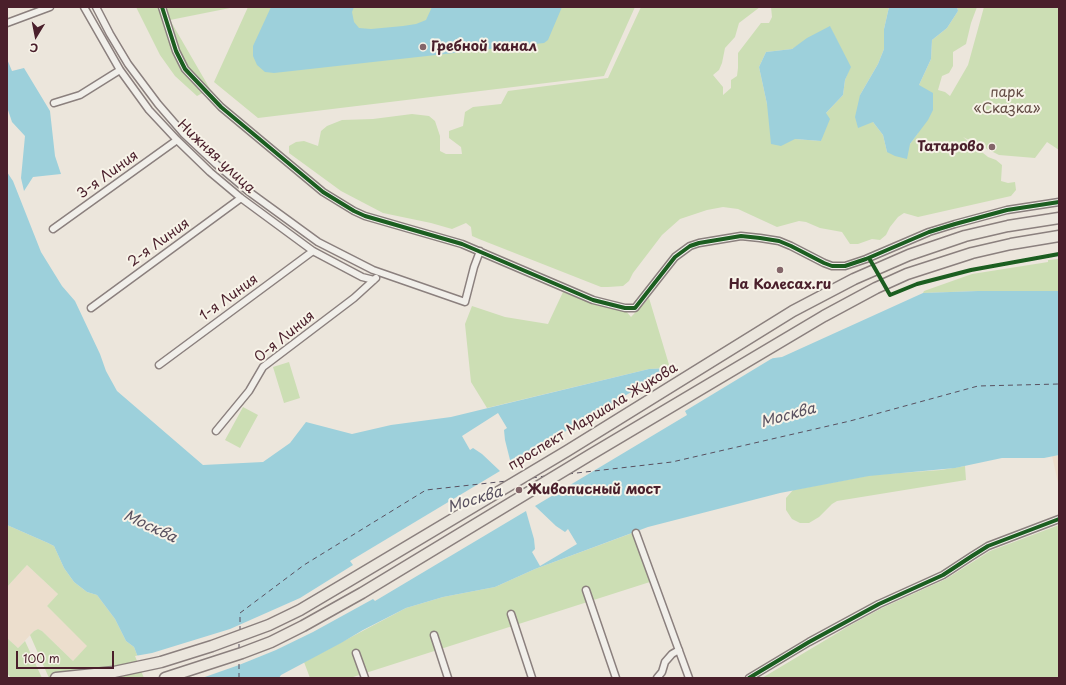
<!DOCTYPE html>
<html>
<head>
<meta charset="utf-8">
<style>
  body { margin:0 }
  #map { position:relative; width:1066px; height:685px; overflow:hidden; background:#ece6dc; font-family:"Playpen Sans",sans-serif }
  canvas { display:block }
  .frame { position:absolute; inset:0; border:8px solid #4a1f2b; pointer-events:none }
  .north { position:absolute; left:16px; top:16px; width:40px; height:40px; -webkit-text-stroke:3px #f7f3e8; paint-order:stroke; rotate:190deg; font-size:11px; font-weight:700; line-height:16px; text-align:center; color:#4a1f2b }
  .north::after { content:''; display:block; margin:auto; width:14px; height:18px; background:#4a1f2b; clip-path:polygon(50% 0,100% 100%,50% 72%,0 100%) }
  .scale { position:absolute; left:16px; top:651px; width:98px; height:18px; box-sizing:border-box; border:2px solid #4a1f2b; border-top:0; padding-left:5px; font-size:12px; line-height:14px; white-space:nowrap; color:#4a1f2b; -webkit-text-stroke:3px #f7f3e8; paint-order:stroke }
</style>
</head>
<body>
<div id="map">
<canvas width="1066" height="685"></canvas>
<div class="frame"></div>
<div class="north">С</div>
<div class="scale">100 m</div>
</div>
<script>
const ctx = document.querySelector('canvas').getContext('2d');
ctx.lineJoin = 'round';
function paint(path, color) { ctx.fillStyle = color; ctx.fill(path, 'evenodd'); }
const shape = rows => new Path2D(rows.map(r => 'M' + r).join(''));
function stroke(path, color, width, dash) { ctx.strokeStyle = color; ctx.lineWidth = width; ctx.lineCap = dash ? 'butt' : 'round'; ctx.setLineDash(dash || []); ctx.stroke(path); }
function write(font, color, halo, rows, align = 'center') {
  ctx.font = font + ' "Playpen Sans",sans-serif'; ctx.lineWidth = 4; ctx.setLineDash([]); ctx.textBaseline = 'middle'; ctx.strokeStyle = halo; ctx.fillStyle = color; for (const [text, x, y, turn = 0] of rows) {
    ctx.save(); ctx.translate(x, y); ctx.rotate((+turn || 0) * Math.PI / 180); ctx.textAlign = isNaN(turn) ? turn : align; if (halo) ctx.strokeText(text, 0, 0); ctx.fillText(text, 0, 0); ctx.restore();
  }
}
paint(shape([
  [1059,455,1059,487,1052,456],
  [27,565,58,594,47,606,88,646,73,661,42,631,38,629,34,631,18,648,7,638,7,587]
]), '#ecdecd');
paint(shape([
  [136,7,235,7,170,20,210,89,197,96,175,76,160,55],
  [248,7,635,7,604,76,258,118,214,82],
  [641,7,760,7,739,23,735,37,725,48,722,63,719,70,713,75,723,87,723,95,731,88,731,80,737,76,738,68,738,53,761,23,769,23,772,17,771,7,889,7,884,29,884,49,878,64,860,95,873,122,883,135,887,152,910,144,918,133,919,85,931,59,932,40,947,28,958,11,957,7,977,7,971,23,966,44,953,52,953,66,949,73,942,76,938,90,945,92,950,96,968,65,984,7,1059,7,1059,150,1047,142,1035,158,999,155,963,137,988,157,996,160,1002,165,1001,181,1008,183,1015,182,1016,190,1011,196,918,217,904,213,898,217,890,227,886,235,880,240,872,239,858,244,850,244,842,232,820,228,806,222,799,221,777,227,738,209,723,207,707,210,680,219,662,235,633,273,629,281,623,286,608,287,601,287,479,239,472,236,471,227,466,223,452,229,431,223,383,213,341,191,289,153,289,146,296,142,304,141,318,146,321,131,327,126,342,120,373,119,412,114,429,116,435,121,440,136,440,151,446,154,462,154,461,147,449,138,449,131,463,126,465,112,473,107,501,104,508,91,608,78],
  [830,27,850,67,845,80,843,95,826,113,821,141,795,139,767,104,759,67,766,52,792,49],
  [1059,259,1059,291,978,291,923,293,924,291,972,274,1048,262,1048,260],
  [563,292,596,305,626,311,631,317,649,298,670,368,649,369,487,408,471,382,465,324,472,306,505,317,548,324],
  [289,362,300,398,284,403,273,367],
  [243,407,258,415,240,448,225,440],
  [965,466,966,480,837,501,832,504,819,517,809,523,800,523,792,519,786,510,786,498,793,490,872,475,941,470],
  [7,525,48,543,54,546,64,568,74,582,87,592,97,595,115,619,126,641,134,647,146,678,49,678,30,635,34,631,38,629,42,631,73,661,87,646,47,606,58,594,27,565,7,587],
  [1059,525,1059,678,762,678,849,626,882,608,946,579,990,551],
  [635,532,653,581,350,678,310,678,304,662,406,608,443,597,495,587,535,569],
  [7,638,18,648,25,641,42,678,11,678,7,673]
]), '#ccdeb4');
paint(shape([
  [271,7,354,7,352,12,354,22,359,28,371,29,403,26,416,24,426,20,432,7,562,7,548,40,544,43,274,73,265,72,257,65,253,56,253,46],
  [889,7,957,7,958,11,947,28,932,40,931,59,919,85,933,93,933,110,928,120,910,144,907,159,895,156,887,152,883,135,873,122,858,128,855,117,860,95,878,64,884,49,884,29],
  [830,26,851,67,845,80,843,95,826,113,830,119,821,141,795,139,781,146,771,144,767,104,759,67,766,52,792,49,807,38],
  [7,59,12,71,24,68,50,111,55,156,61,174,33,177,24,191,21,178,25,136,12,122,7,107],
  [7,172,13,181,41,252,62,286,75,301,100,354,106,371,117,391,203,465,263,462,290,443,306,422,352,434,391,425,451,417,649,369,670,368,674,371,782,357,923,293,978,291,1059,291,1059,455,1044,458,1002,458,955,468,869,476,780,493,648,527,535,569,495,587,443,597,406,608,363,630,341,643,281,675,279,678,146,678,134,647,126,641,115,619,97,595,87,592,74,582,64,568,54,546,48,543,7,525]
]), '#9dd0db');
paint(shape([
  [776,356,685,411,687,415,535,506,556,526,565,532,568,529,577,544,540,566,532,552,535,549,534,539,526,511,375,601,373,599,313,632,276,650,239,665,202,678,144,678,135,656,152,653,230,629,300,598,353,565,350,561,500,471,482,454,473,448,470,450,462,436,498,413,507,428,504,430,505,440,511,464,663,373,666,376,679,368]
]), '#ece6dc');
stroke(shape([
  [568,474,672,462,850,421,978,386,1059,384],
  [532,478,545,476],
  [240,631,240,613,304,565,426,490,507,481],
  [239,649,239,640],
  [239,678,239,658]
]), '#595160', 1, [5, 4]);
const minor = shape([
  [84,7,120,70,149,110,177,140,210,172,241,198,313,251,362,277,374,280],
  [96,7,110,34,128,64,158,104,184,134,216,164,248,191,318,242,373,270,465,302,474,267,480,251],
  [162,7,176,51,185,69,221,107,323,192,354,211,365,216,462,244,593,300,625,308,635,308,675,257,690,246,699,243,741,236,760,238,779,241,791,246,824,263,832,266,845,266,866,259,929,232,955,224,1007,210,1059,202],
  [7,23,50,7],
  [54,103,80,95,120,70],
  [53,229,177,140],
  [91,308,241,198],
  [159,365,313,251],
  [216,431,249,391,263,367,354,298,376,278],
  [636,533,689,678],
  [586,590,616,678],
  [511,614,532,678],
  [434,635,448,678],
  [356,653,365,678],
  [657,678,662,672,665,662,672,654,679,650],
  [749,678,809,642,879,604,943,575,972,556,988,546,1059,519]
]);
const primary = shape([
  [56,678,114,672,161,662,212,646,269,625,300,610,349,581,567,451,793,311,854,279,909,255,965,236,1008,226,1059,218],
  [165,678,242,653,271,642,303,626,362,593,590,455,824,316,876,288,907,274,972,253,1011,244,1059,236]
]);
stroke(minor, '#8b807e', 9);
stroke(primary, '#8b807e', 13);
stroke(minor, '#f1efea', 6);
stroke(primary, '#ebe6dd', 10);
stroke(shape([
  [162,7,176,51,185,69,221,107,323,192,354,211,365,216,462,244,593,300,625,308,635,308,675,257,690,246,699,243,741,236,760,238,779,241,791,246,824,263,832,266,845,266,866,259,929,232,955,224,1007,210,1059,202],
  [869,258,890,295,917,284,971,270,1059,254],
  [749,678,809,642,879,604,943,575,972,556,988,546,1059,519]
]), '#1b5e20', 4);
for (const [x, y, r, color] of [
  [423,47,4,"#836569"],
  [992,147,4,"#836569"],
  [780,270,4,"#836569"],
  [519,490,4,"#836569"]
]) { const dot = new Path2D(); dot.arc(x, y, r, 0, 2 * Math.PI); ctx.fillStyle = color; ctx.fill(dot); stroke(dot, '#f7f3e8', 1.5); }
write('bold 14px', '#4a1f2b', '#f7f3e8', [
  ["Гребной канал",431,47],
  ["Татарово",984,147,"right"],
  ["На Колесах.ru",780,285,"center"],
  ["Живописный мост",527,490]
], 'left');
write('14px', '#644d45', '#f7f3e8', [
  ["парк",1007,93],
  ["«Сказка»",1007,109]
]);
write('14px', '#4a1f2b', '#f7f3e8', [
  ["Нижняя улица",216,157,43],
  ["3-я Линия",108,175,-36],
  ["2-я Линия",159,243,-36],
  ["1-я Линия",229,298,-36],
  ["0-я Линия",285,337,-39],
  ["проспект Маршала Жукова",593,417,-31]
]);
write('italic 15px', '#595160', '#f7f3e8', [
  ["Москва",788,416,-15],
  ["Москва",475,500,-17],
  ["Москва",150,527,25]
]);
</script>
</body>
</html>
